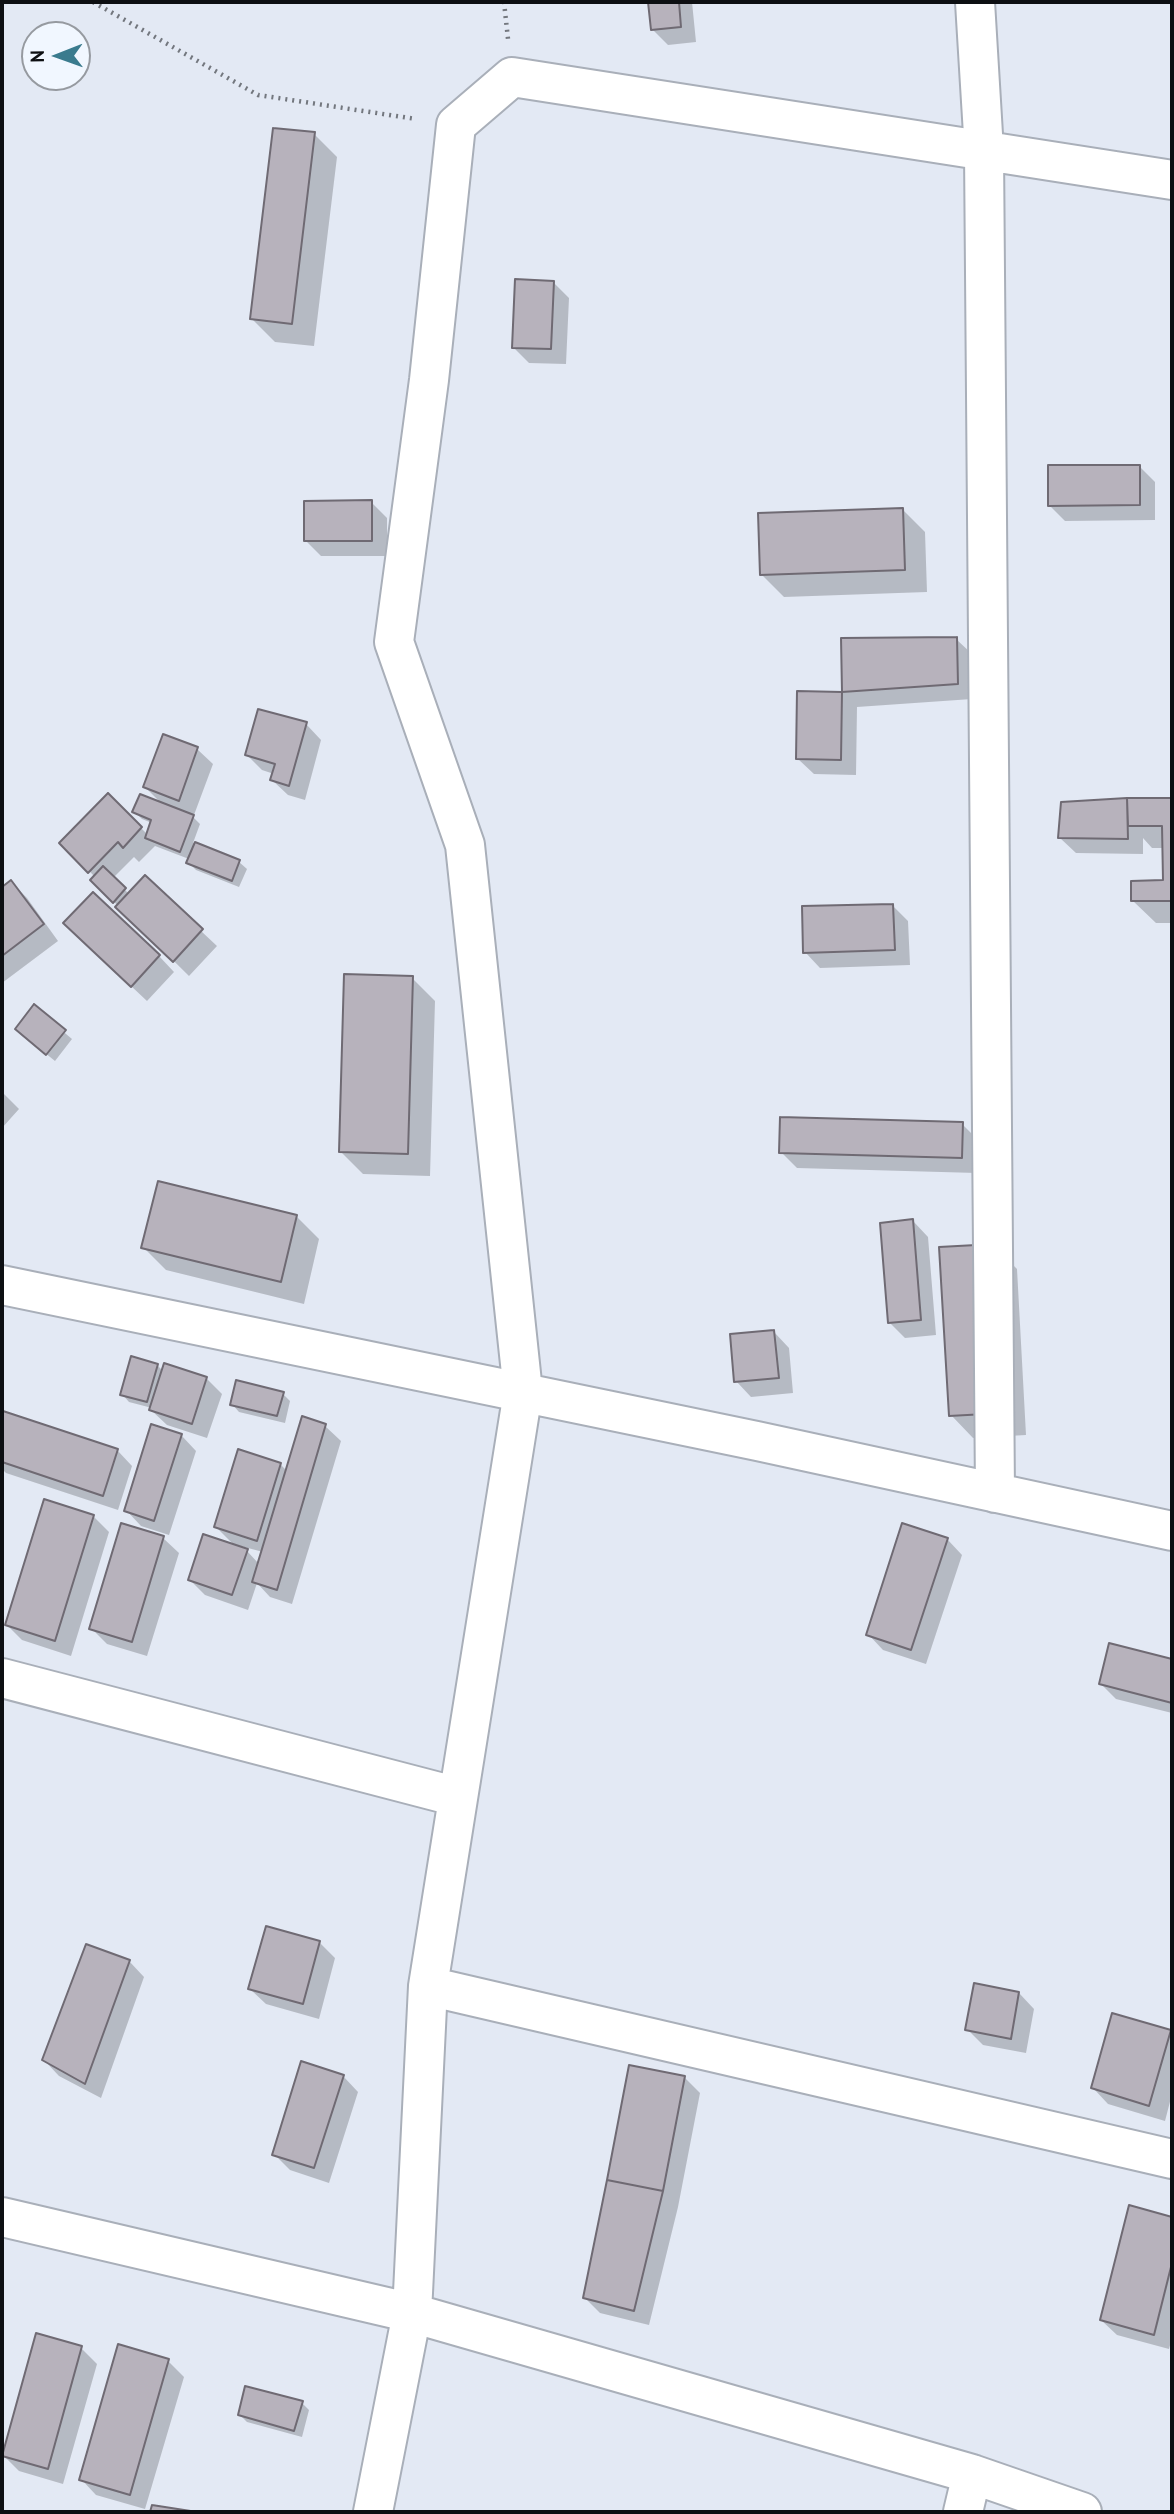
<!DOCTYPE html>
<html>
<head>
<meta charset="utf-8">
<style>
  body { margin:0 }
  #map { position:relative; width:1174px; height:2514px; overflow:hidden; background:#e3e9f4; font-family:"PT Sans",sans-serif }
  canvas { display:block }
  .frame { position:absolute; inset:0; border:4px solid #0d0f12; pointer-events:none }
  .north { position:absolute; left:21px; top:21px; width:70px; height:70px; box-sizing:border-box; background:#f1f7ff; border:2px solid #969aa0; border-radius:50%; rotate:269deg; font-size:19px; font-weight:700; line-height:28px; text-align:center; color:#0d0f12 }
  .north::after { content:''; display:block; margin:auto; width:24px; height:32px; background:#3a7b8e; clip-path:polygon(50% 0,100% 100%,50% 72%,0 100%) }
</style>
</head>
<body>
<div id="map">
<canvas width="1174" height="2514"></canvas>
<div class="frame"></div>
<div class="north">N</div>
</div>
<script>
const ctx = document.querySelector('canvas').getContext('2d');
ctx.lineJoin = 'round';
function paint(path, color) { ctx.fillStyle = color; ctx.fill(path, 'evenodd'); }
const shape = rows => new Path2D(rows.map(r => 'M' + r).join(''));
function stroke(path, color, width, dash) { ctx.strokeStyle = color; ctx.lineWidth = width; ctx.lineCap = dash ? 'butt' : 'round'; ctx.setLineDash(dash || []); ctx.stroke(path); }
paint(shape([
  [650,2,692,2,696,42,668,45,652,29],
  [314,134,337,157,314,346,275,342,252,319],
  [554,283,569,298,566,364,529,363,513,347],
  [1139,466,1155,482,1155,520,1065,521,1049,505],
  [371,502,387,518,387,556,321,556,305,540],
  [902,509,925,532,927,592,784,597,761,574],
  [956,639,972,654,972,699,857,707,856,775,814,774,798,759,799,693,843,693,843,640],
  [306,724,321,740,305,800,288,795,272,780,274,774,262,770,247,755],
  [197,749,213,764,194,815,189,813,200,824,193,843,239,862,247,869,239,887,196,870,188,862,189,859,155,846,139,862,134,857,113,878,129,894,201,931,217,946,189,976,92,880,95,877,62,843,108,795,148,835,152,823,142,819,135,812,164,806,145,787],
  [1172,799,1172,923,1156,923,1133,901,1165,882,1165,848,1152,848,1143,838,1143,854,1076,853,1060,838,1063,803],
  [11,882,27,898,58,941,2,983,2,890],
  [893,906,908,921,910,965,820,968,805,952],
  [81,939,159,956,174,972,147,1001],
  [412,978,435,1001,430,1176,363,1174,340,1151],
  [34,1007,72,1039,55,1061,24,1036],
  [2,1092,19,1109,2,1128],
  [962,1124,978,1140,977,1173,797,1168,781,1152],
  [296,1216,319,1239,304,1304,166,1270,143,1247],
  [913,1221,928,1237,936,1335,905,1338,890,1323],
  [994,1246,1017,1269,1026,1435,973,1438,951,1415],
  [774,1332,789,1348,793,1393,751,1397,736,1381],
  [157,1365,163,1371,206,1378,222,1394,207,1438,167,1425,151,1410,152,1408,129,1402,122,1394],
  [283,1394,290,1401,285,1423,239,1412,232,1404],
  [4,1413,117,1450,132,1466,118,1510,6,1473,2,1469,2,1421],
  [325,1426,341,1441,292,1604,270,1597,257,1583,248,1610,205,1595,190,1580,247,1551,259,1564,263,1552,233,1544,216,1527,239,1452,281,1465,287,1471],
  [181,1435,196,1451,169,1535,141,1526,126,1510],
  [93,1516,109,1532,71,1656,22,1640,7,1625],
  [163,1538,179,1553,147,1656,107,1644,91,1628],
  [947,1539,962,1555,926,1664,883,1650,868,1634],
  [1111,1646,1172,1661,1172,1713,1116,1699,1101,1684],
  [320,1943,335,1958,319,2019,266,2004,250,1989],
  [129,1961,144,1977,101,2098,59,2076,44,2060],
  [1019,1993,1034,2009,1026,2053,983,2045,967,2029],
  [1170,2032,1172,2034,1172,2094,1165,2121,1108,2104,1093,2088],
  [343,2076,358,2092,329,2183,290,2170,274,2154],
  [684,2077,700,2093,678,2207,649,2325,600,2313,584,2297],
  [1130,2207,1172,2218,1172,2338,1169,2349,1117,2335,1101,2320],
  [81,2348,97,2364,63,2484,19,2471,4,2456],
  [168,2361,184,2377,145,2509,96,2495,81,2479],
  [302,2403,309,2410,302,2437,247,2422,240,2415]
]), '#0003');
const building = shape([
  [648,2,679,2,681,27,651,30,648,2],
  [273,128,315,132,292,324,250,319,273,128],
  [515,279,554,281,551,349,512,348,515,279],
  [1048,465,1140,465,1140,505,1048,506,1048,465],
  [372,500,372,541,304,541,304,501,372,500],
  [903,508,905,570,760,575,758,513,903,508],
  [957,637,958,684,842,692,841,638,957,637],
  [797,691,842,692,841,760,796,759,797,691],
  [258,709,307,722,289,786,270,780,275,764,245,755,258,709],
  [163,734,198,747,179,801,143,787,163,734],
  [108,793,142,827,123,848,118,842,88,873,59,843,108,793],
  [140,794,194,815,180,852,145,838,151,820,132,812,140,794],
  [1127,798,1172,798,1172,901,1131,901,1131,881,1163,880,1162,826,1128,826,1127,798],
  [1127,798,1128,839,1058,838,1061,802,1127,798],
  [195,842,240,860,232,881,186,863,195,842],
  [103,866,126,888,113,903,90,880,103,866],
  [145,875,203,929,173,962,115,907,145,875],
  [11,880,44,924,2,956,2,887,11,880],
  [93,892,160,955,131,987,63,923,93,892],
  [893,904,895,950,803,953,802,906,893,904],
  [344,974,413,976,408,1154,339,1152,344,974],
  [34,1004,66,1030,46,1055,15,1029,34,1004],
  [780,1117,963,1122,962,1158,779,1153,780,1117],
  [158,1181,297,1215,281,1282,141,1248,158,1181],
  [913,1219,921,1320,888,1323,880,1223,913,1219],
  [995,1244,1004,1413,949,1416,939,1247,995,1244],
  [774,1330,779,1378,734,1382,730,1334,774,1330],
  [131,1356,158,1364,147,1402,120,1395,131,1356],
  [164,1363,207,1377,192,1424,149,1410,164,1363],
  [236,1380,284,1392,277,1416,230,1405,236,1380],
  [3,1411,118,1449,103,1496,2,1462,3,1411],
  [302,1416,326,1424,277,1590,252,1582,302,1416],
  [151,1424,182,1434,154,1521,124,1511,151,1424],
  [238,1449,281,1463,257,1541,214,1527,238,1449],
  [44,1499,94,1515,55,1641,5,1625,44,1499],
  [121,1523,164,1536,132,1642,89,1629,121,1523],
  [902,1523,948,1538,911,1650,866,1635,902,1523],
  [203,1534,248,1549,232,1595,188,1580,203,1534],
  [1109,1643,1172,1659,1172,1703,1099,1684,1109,1643],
  [266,1926,320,1941,303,2004,248,1989,266,1926],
  [86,1944,130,1960,85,2084,42,2060,86,1944],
  [974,1983,1019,1992,1011,2039,965,2030,974,1983],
  [1112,2013,1171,2030,1149,2106,1091,2088,1112,2013],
  [301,2061,344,2075,314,2168,272,2155,301,2061],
  [629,2065,685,2076,663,2191,607,2180,629,2065],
  [607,2180,663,2191,634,2311,583,2298,607,2180],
  [1129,2205,1172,2217,1172,2263,1154,2335,1100,2320,1129,2205],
  [36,2333,82,2346,48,2469,2,2456,36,2333],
  [118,2344,169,2359,130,2495,79,2480,118,2344],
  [245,2386,303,2401,294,2431,238,2415,245,2386],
  [152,2505,197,2512,150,2512,152,2505]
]);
paint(building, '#b7b2bc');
stroke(building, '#6f6a73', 2);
const minor = shape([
  [975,2,984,151,995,1493],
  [2,1285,757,1441,1172,1531],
  [2,1678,458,1797],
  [428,1986,1172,2159],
  [2,2217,412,2313,972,2474,1082,2512],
  [373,2512,412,2313,428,1986,523,1392,465,845,394,642,429,380,456,125,512,77,1172,180],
  [963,2512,972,2474]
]);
stroke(minor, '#a9afb9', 42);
stroke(shape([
  [93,2,258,95,416,119],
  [504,2,508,39]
]), '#73777e', 4.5, [2, 5]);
stroke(minor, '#fff', 38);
</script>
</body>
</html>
